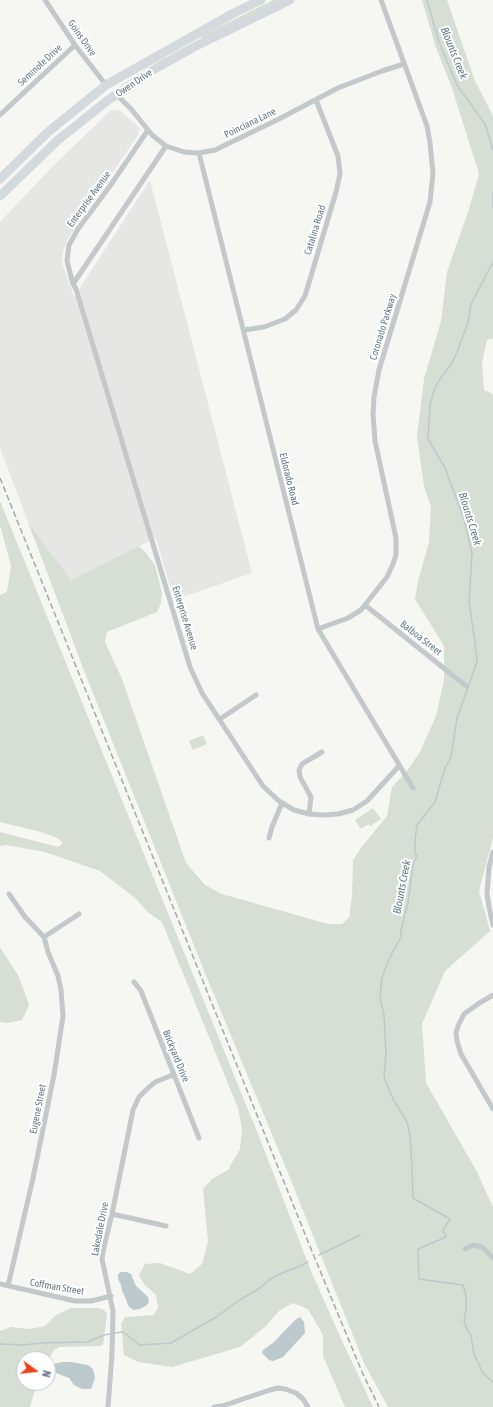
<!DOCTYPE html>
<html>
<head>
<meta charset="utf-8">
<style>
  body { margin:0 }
  #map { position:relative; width:493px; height:1407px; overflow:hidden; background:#f6f6f2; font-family:"Asap Condensed",sans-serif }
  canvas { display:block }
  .north { position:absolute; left:16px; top:1351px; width:40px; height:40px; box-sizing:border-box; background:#fff; border:1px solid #c0c9ce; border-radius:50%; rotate:105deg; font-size:11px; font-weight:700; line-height:16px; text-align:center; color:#627885 }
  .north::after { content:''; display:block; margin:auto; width:14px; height:18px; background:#f03f18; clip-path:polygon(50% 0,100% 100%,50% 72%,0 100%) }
</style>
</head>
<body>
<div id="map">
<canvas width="493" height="1407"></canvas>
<div class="north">N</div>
</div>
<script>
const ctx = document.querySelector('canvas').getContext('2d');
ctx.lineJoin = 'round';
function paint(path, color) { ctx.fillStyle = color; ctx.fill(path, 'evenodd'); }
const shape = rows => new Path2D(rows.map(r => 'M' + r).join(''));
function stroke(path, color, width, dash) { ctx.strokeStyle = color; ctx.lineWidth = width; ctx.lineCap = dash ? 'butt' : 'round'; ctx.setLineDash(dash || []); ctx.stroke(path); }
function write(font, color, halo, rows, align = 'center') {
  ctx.font = font + ' "Asap Condensed",sans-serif'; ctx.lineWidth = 4; ctx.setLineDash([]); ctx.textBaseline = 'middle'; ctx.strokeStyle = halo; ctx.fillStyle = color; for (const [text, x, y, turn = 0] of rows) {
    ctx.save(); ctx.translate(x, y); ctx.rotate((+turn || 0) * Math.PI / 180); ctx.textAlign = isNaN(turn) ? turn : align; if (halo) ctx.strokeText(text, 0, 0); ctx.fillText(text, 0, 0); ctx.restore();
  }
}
paint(shape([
  [111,110,119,110,140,128,138,135,67,240,63,252,62,263,74,297,150,180,252,573,174,600,156,538,71,580,28,522,0,448,0,222,52,167]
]), '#e6e7e5');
paint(shape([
  [273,0,281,0,202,39,201,36],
  [422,0,447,0,475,81,493,116,493,338,487,340,482,363,484,390,493,394,493,838,479,891,490,931,445,971,422,1024,426,1083,476,1170,493,1207,493,1407,388,1407,364,1363,288,1173,205,973,85,673,28,522,71,580,139,546,146,553,155,565,162,593,161,603,157,612,107,632,105,642,122,679,186,863,205,885,222,894,328,924,342,924,349,918,352,896,353,860,361,848,387,816,392,787,407,771,420,752,436,716,444,680,444,646,415,599,418,581,429,542,431,507,424,486,417,436,424,379,441,321,447,272,469,209,479,174,452,88,435,45],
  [0,501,258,1134,311,1271,343,1343,373,1407,345,1407,323,1356,323,1335,308,1309,293,1303,279,1311,265,1327,240,1347,172,1367,138,1362,124,1355,121,1324,125,1317,154,1315,158,1307,156,1295,144,1284,139,1275,145,1264,160,1263,190,1274,202,1264,208,1241,203,1189,212,1179,228,1170,240,1149,242,1129,238,1108,162,922,149,913,134,897,100,871,45,852,6,845,0,846,0,832,58,847,63,843,57,838,41,832,0,822,0,595,7,592,11,566,0,525],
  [203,735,207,744,193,750,189,741],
  [373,808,381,819,370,826,369,824,361,829,355,820],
  [0,947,19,977,29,1005,22,1020,7,1023,0,1022],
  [71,1308,99,1308,104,1310,107,1314,103,1345,99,1346,60,1347,54,1350,48,1360,48,1359,24,1359,24,1383,37,1383,30,1407,0,1407,0,1331,11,1327,30,1329,45,1326,56,1315]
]), '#d7ded3');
paint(shape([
  [121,1272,127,1272,131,1274,136,1286,148,1297,149,1302,147,1305,140,1309,134,1310,129,1307,122,1290,121,1285,118,1279,118,1274],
  [300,1317,304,1322,305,1333,283,1357,273,1361,269,1360,262,1353,263,1350,273,1343,295,1320],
  [62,1362,71,1362,88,1365,93,1369,95,1378,91,1389,82,1389,74,1385,69,1378,56,1373,54,1367,54,1364]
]), '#bcc9cd');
stroke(shape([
  [427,0,439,42,457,85,485,124,493,150],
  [493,192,493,208],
  [493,262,471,304,468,323,457,352,452,363,438,382,434,391,430,405,428,439,445,468,464,519,472,553,469,602,476,649,477,662,457,718,451,757,445,768,435,802,417,825,415,840,415,853,417,856,413,865,408,903,401,930,401,937,391,955,382,977,380,998,384,1015,386,1053,384,1077,393,1099,406,1120,408,1126,410,1136,412,1167,413,1198,450,1219,443,1230,446,1237,418,1249,419,1279,463,1285,466,1296,466,1310,464,1321,466,1327,471,1336,474,1354,483,1373,493,1382],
  [319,1255,360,1235],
  [114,1333,123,1332,140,1345,171,1343,216,1317,241,1299,260,1288,269,1280,280,1274,302,1265,308,1262],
  [0,1344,25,1345,39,1343,88,1342,104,1335,110,1334]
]), '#bcc9cd', 1.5);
stroke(shape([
  [45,0,75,45,106,85],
  [117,95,132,110,152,135,166,146,184,152,199,153,215,150,279,119,338,88,382,71,404,64],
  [0,115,75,45],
  [166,146,73,284,76,289,190,667,202,693,263,786,279,801,294,810,309,814,322,815,338,814,353,810,367,801,399,766],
  [199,153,318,629,413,788],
  [73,284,67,261,69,245,78,229,110,186,148,130],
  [244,330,264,327,285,319,296,310,305,296,336,192,340,174,338,156,316,100],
  [365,605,466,686],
  [318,629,348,618,361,610,387,577,393,564,396,555,396,538,375,441,373,414,374,397,379,370,430,202,433,173,430,143,427,126,381,0],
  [220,719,256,695],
  [309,814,311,797,300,777,299,770,302,764,322,752],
  [269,838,272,827,282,803],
  [493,852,489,867,487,894,489,907,493,925],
  [44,937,79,914],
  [134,982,141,991,199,1138],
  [493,995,478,1004,464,1014,458,1026,456,1033,457,1041,461,1054,493,1109],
  [112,1214,166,1226],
  [465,1249,473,1245,482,1247,493,1258],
  [0,1284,75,1301,91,1301,111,1296],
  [8,1286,33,1178,54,1075,63,1016,61,990,58,976,48,952,44,937,25,917,9,894],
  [108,1407,112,1354,113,1311,102,1259,104,1247,112,1214,133,1110,139,1097,146,1090,155,1082,173,1075],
  [214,1407,222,1406,270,1390,278,1388,285,1389,296,1393,303,1399,308,1407]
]), '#c3c8ca', 5);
stroke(shape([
  [0,179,48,132,106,85,234,13,261,0],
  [0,196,58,140,107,101,130,85,158,67,194,47,290,0]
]), '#d3d9dd', 9);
stroke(shape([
  [0,478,309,1244,362,1372,379,1407]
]), '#a1a9ae', 1.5, [6, 3]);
write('10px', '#627885', '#fff', [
  ["Goins Drive",82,38,55],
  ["Seminole Drive",40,65,-43],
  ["Owen Drive",134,83,-34],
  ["Poinciana Lane",250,123,-26],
  ["Enterprise Avenue",89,199,-54],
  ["Catalina Road",315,230,-73],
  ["Coronado Parkway",383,327,-73],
  ["Eldorado Road",289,479,76],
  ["Enterprise Avenue",185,618,73],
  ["Balboa Street",421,638,38],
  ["Brickyard Drive",176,1056,68],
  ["Eugene Street",38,1109,-79],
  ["Lakedale Drive",100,1229,-79],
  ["Coffman Street",57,1287,10]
]);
write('italic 11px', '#5e7b82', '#fff', [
  ["Blounts Creek",454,53,68],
  ["Blounts Creek",470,519,73],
  ["Blounts Creek",402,887,-79]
]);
</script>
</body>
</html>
